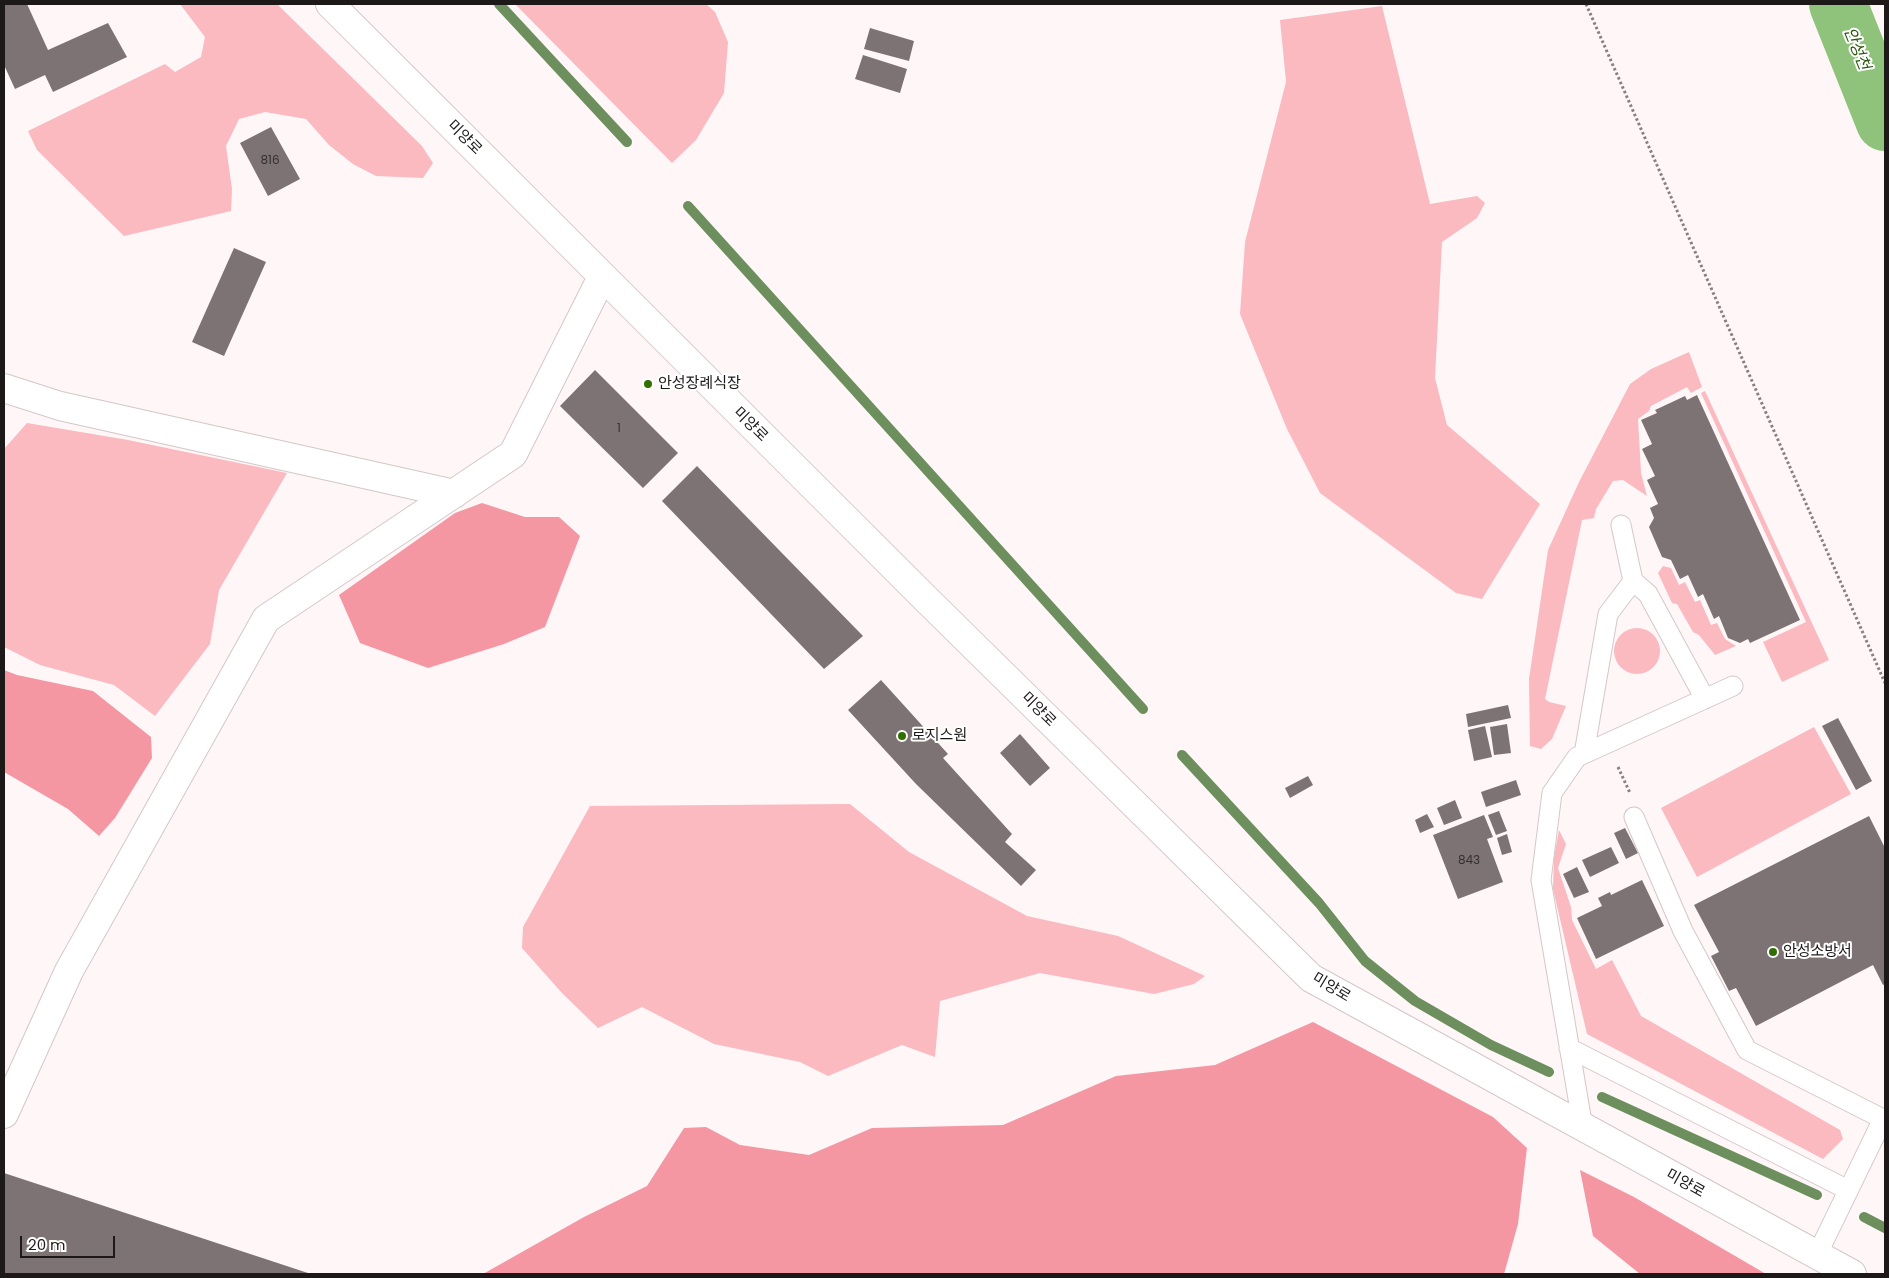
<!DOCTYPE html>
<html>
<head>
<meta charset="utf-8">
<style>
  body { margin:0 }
  #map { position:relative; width:1889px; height:1278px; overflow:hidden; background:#fef6f7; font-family:Poppins,sans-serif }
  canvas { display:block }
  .frame { position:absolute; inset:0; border:5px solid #1d1919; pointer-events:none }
  .scale { position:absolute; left:20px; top:1236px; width:95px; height:22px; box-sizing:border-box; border:2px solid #1d1919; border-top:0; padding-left:6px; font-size:15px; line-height:18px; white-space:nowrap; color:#1d1919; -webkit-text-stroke:4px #fff; paint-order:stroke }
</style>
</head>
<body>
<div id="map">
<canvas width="1889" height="1278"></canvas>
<div class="frame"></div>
<div class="scale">20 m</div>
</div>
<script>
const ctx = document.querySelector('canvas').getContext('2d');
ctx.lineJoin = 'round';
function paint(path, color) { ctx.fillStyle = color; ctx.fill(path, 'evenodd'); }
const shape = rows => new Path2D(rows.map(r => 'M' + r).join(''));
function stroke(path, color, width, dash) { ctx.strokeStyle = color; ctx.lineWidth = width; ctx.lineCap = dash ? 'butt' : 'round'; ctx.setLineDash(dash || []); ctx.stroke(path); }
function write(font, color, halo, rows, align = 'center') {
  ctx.font = font + ' Poppins,"Noto Sans KR",sans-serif'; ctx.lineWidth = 4; ctx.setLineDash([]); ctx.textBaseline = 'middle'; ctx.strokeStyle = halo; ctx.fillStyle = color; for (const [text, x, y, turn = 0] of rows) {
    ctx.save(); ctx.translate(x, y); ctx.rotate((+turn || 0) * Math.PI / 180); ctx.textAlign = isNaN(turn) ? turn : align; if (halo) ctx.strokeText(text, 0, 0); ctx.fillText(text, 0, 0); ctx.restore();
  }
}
paint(shape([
  [180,4,277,4,422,146,433,163,423,178,376,176,353,164,329,145,306,119,265,112,239,119,226,146,232,189,231,211,124,236,37,150,28,131,165,64,175,72,201,57,205,37],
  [515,4,706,4,715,12,728,42,724,93,696,140,672,163],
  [1382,6,1430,204,1477,196,1485,203,1477,218,1442,242,1435,378,1447,425,1540,504,1482,599,1456,593,1320,493,1287,429,1240,314,1245,242,1286,82,1280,20],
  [1689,352,1702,387,1691,393,1687,387,1651,406,1649,411,1638,419,1641,473,1647,496,1623,480,1613,481,1596,509,1594,518,1582,520,1545,699,1549,702,1566,706,1552,739,1541,749,1530,746,1529,679,1548,550,1579,482,1630,384,1651,369],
  [1705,391,1829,660,1782,682,1763,642,1806,622,1701,393],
  [27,423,128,440,287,473,219,590,210,644,155,716,114,685,40,665,4,647,4,449],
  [1663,566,1671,568,1679,585,1685,582,1695,602,1700,600,1711,625,1717,623,1725,639,1736,646,1715,655,1699,635,1693,632,1677,604,1672,603,1658,573],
  '1614 651a23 23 0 1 1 46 0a23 23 0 1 1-46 0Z',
  [1814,727,1851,794,1697,877,1661,808],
  [850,804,909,852,1027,916,1118,936,1205,976,1194,984,1154,994,1040,973,940,1001,935,1057,902,1045,828,1076,800,1062,714,1044,642,1007,598,1028,562,993,522,948,523,927,590,806],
  [1559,830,1566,844,1558,868,1571,907,1572,920,1596,969,1612,960,1641,1016,1840,1130,1843,1139,1823,1159,1587,1034,1553,889,1554,857]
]), '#fbb9c0');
paint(shape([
  [482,503,525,517,559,517,580,536,545,627,504,644,428,668,360,643,339,595,455,513],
  [4,670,17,675,93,691,151,737,152,758,115,818,99,836,68,809,4,772],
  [1313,1022,1493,1117,1527,1148,1518,1224,1504,1274,483,1274,584,1217,647,1186,684,1128,706,1127,740,1145,809,1155,872,1128,1003,1125,1116,1076,1215,1065],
  [1580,1170,1634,1197,1766,1274,1640,1274,1593,1236]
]), '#f497a3');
stroke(shape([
  [499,4,627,142],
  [688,206,1143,709],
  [1182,755,1319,903,1365,961,1415,1001,1491,1045,1549,1072],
  [1602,1097,1817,1195],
  [1864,1217,1885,1228]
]), '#6d8f5d', 10);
stroke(shape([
  [1838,4,1885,122]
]), '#8fc27a', 58);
paint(shape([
  [4,4,27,4,48,50,108,23,127,57,53,92,45,75,15,89,4,65],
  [870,28,914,41,909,61,864,49],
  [863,55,907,69,900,93,855,79],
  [271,127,300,179,268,196,240,143],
  [234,248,266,262,224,356,192,342],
  [595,370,678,453,643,488,560,406],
  [1697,395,1800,620,1750,643,1748,639,1740,643,1728,638,1719,616,1714,619,1703,594,1698,597,1688,575,1680,579,1671,560,1662,557,1649,527,1654,518,1650,508,1658,504,1647,480,1655,476,1642,449,1652,444,1641,420,1657,413,1655,410,1685,396,1687,400],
  [697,466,863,636,824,669,662,501],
  [881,680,948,754,943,758,1012,834,1005,842,1036,870,1021,886,916,784,848,710],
  [1508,705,1511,718,1468,727,1466,714],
  [1838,718,1872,781,1856,790,1822,726],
  [1507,724,1511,753,1494,755,1490,727],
  [1485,726,1492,757,1474,761,1468,730],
  [1020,734,1050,768,1030,786,1000,753],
  [1308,776,1313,785,1290,798,1285,788],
  [1516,780,1521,795,1486,807,1481,792],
  [1455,800,1462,818,1444,825,1437,808],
  [1499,811,1507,831,1496,835,1488,815],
  [1427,814,1434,827,1420,833,1415,820],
  [1484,815,1493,837,1487,839,1503,882,1458,899,1433,835],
  [1869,816,1885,848,1885,984,1883,985,1873,965,1756,1026,1736,988,1729,991,1711,956,1719,952,1694,905],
  [1625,828,1638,853,1626,859,1614,833],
  [1507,834,1512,852,1502,855,1497,838],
  [1611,847,1619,863,1590,877,1582,860],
  [1577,867,1589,892,1574,898,1563,874],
  [1642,880,1664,926,1596,959,1577,918,1602,906,1598,898,1610,892,1611,895],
  [4,1173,311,1274,4,1274]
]), '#7e7374');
const lane = shape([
  [1621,525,1633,581,1648,594,1705,699],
  [1584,754,1608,614,1633,581],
  [1634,817,1683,931,1747,1050,1883,1119,1817,1255],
  [1569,1048,1848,1190],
  [1583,1128,1541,880,1552,793,1577,757,1733,686]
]);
const street = shape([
  [4,388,60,406,454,494],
  [4,1114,69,971,266,619,513,454,602,277]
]);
const secondary = shape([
  [330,4,926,599,1311,978,1852,1274]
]);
stroke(lane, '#d4c7c9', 21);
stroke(street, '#d4c7c9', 30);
stroke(secondary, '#d4c7c9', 30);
stroke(shape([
  [1586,4,1885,683],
  [1618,767,1630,793]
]), '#868080', 3, [2.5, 2.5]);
stroke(lane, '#fff', 19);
stroke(street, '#fff', 28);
stroke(secondary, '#fff', 28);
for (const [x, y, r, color] of [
  [648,384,5,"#316f03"],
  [902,736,5,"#316f03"],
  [1773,952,5,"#316f03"]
]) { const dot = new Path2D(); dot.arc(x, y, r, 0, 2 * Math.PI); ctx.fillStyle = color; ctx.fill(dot); stroke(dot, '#fff', 2); }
write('12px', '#353030', null, [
  ["816",270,161],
  ["1",619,429],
  ["843",1469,861]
]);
write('15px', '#1d1919', '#fff', [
  ["미양로",464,138,45],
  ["미양로",750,425,45],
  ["미양로",1038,710,45],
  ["미양로",1331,988,31],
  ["미양로",1685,1184,29]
]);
write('15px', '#1d1919', '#fff', [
  ["안성장례식장",658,384],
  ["로지스원",912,736],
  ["안성소방서",1783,952]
], 'left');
write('italic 16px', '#28560c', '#fff', [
  ["안성천",1856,49,68]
]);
</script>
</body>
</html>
